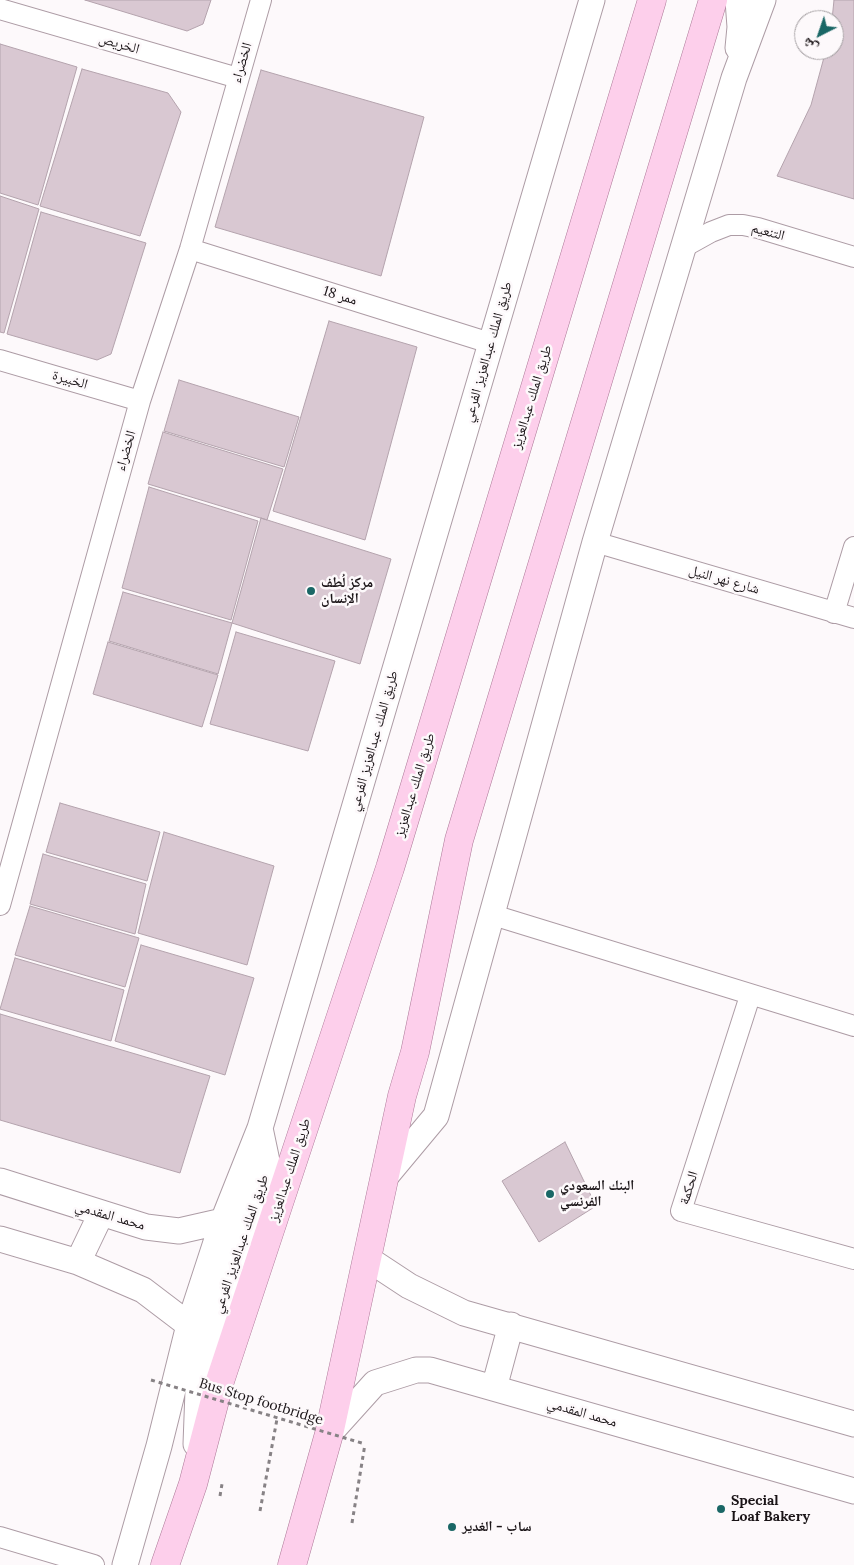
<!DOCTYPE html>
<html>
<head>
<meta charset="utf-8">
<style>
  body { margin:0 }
  #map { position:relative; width:854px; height:1565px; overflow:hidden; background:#fdf9fb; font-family:Lora,"Noto Naskh Arabic",serif }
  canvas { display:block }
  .north { position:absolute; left:794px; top:10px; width:50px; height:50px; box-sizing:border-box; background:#fdf9fb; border:1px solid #a29da0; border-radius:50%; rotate:221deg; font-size:14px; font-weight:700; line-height:20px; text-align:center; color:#1a1417 }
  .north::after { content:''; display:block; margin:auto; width:18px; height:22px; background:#1a6766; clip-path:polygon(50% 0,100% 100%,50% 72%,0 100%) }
</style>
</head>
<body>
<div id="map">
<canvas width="854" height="1565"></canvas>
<div class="north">ش</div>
</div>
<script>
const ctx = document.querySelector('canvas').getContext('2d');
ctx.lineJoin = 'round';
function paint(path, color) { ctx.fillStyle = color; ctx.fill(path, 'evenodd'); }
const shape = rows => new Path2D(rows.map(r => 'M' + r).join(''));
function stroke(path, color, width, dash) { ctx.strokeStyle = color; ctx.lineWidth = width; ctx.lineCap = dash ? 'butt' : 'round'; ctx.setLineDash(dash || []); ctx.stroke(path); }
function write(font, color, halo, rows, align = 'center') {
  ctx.font = font + ' Lora,"Noto Naskh Arabic",serif'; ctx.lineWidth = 5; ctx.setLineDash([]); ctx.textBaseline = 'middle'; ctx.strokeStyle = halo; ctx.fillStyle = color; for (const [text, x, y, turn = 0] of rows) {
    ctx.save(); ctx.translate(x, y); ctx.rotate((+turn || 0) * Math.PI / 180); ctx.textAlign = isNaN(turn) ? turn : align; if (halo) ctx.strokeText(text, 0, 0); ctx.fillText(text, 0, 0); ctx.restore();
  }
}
const building = shape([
  [85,0,211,0,203,24,187,31,85,0],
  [834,0,854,0,854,199,777,176,811,105,826,50,834,50,834,20,832,20,834,0],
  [0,44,77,67,38,205,0,193,0,44],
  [82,69,168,93,181,112,140,236,40,206,82,69],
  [261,70,424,117,381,276,215,227,261,70],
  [0,196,39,209,4,333,0,332,0,196],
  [41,212,146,243,111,354,97,360,7,334,41,212],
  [329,321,417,347,365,540,273,511,329,321],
  [179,380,299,417,284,467,164,431,179,380],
  [163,432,283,469,267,520,148,484,163,432],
  [149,487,258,521,231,620,122,588,149,487],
  [261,518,391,559,360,664,232,623,261,518],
  [123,592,232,623,218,674,109,641,123,592],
  [236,632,335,661,308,751,210,724,236,632],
  [108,642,218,675,202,727,93,694,108,642],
  [60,803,160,832,147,881,46,852,60,803],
  [164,832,274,866,247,965,138,933,164,832],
  [43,854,146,884,135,934,30,904,43,854],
  [30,906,139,938,125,987,15,955,30,906],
  [141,945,254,978,225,1075,115,1041,141,945],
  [15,958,124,990,111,1041,0,1009,15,958],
  [0,1014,210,1076,180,1173,0,1120,0,1014],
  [565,1142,596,1206,539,1242,502,1181,565,1142]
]);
paint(building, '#d9c8d2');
stroke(building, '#b4a3ad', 1);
const minor = shape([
  [0,9,238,78],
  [684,247,711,232,729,225,743,225,758,228,854,257],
  [190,249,490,343],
  [0,360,140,401],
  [595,542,854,618],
  [834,613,854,547],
  [0,905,140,401,190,249,261,0],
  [493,915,854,1026],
  [750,996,681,1211,854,1259],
  [0,1537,94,1565]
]);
const tertiary = shape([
  [738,48,740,27,738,0],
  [386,1176,436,1116,595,542,734,78,763,0],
  [0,1181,146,1227,179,1231,223,1221],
  [0,1239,78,1262,143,1290,189,1325],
  [368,1259,409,1286,464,1313,854,1424],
  [78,1262,101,1214],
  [494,1388,511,1325],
  [329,1434,375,1383,416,1370,430,1370,854,1491],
  [196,1444,199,1364,268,1166,260,1128,592,0],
  [125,1565,159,1446,189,1325,223,1221,260,1128]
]);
const primary = shape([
  [165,1565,193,1484,220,1381,390,868,652,0],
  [292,1565,329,1434,402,1096,415,1052,459,840,713,0]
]);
stroke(minor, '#ad9ca5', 22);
stroke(tertiary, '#ad9ca5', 27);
stroke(primary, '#ad7998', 29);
stroke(shape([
  [220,1496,222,1484],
  [260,1511,277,1419],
  [352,1523,365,1444]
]), '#878285', 3, [4, 4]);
stroke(minor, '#fff', 20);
stroke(tertiary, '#fff', 25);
stroke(primary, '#fdcfeb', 28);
stroke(shape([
  [151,1380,365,1444]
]), '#878285', 3, [4, 4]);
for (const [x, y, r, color] of [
  [311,591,5,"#1a6766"],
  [550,1194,5,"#1a6766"],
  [721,1509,5,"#1a6766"],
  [452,1527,5,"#1a6766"]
]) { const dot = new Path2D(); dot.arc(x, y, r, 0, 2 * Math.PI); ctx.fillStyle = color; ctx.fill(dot); stroke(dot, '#fdf9fb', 2); }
write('14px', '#1a1417', '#fdf9fb', [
  ["الخريص",119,44,16],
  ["الخضراء",242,63,-74],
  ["التنعيم",768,232,15],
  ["ممر 18",340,296,17],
  ["طريق الملك عبدالعزيز الفرعي",488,352,-74],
  ["الخبيرة",70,380,16],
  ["طريق الملك عبدالعزيز",532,397,-73],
  ["الخضراء",126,451,-74],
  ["شارع نهر النيل",724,580,16],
  ["طريق الملك عبدالعزيز الفرعي",374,741,-74],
  ["طريق الملك عبدالعزيز",415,785,-73],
  ["طريق الملك عبدالعزيز",290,1170,-72],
  ["الحكمة",689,1188,-73],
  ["محمد المقدمي",110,1216,16],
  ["طريق الملك عبدالعزيز الفرعي",241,1244,-71],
  ["Bus Stop footbridge",261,1402,17],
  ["محمد المقدمي",582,1413,16]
]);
write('bold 14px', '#1a1417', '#fdf9fb', [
  ["مركز لُطف",321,583],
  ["الإنسان",321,599],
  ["البنك السعودي",560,1186],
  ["الفرنسي",560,1202],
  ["Special",731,1501],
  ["Loaf Bakery",731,1517],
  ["ساب - الغدير",462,1527]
], 'left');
</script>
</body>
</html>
